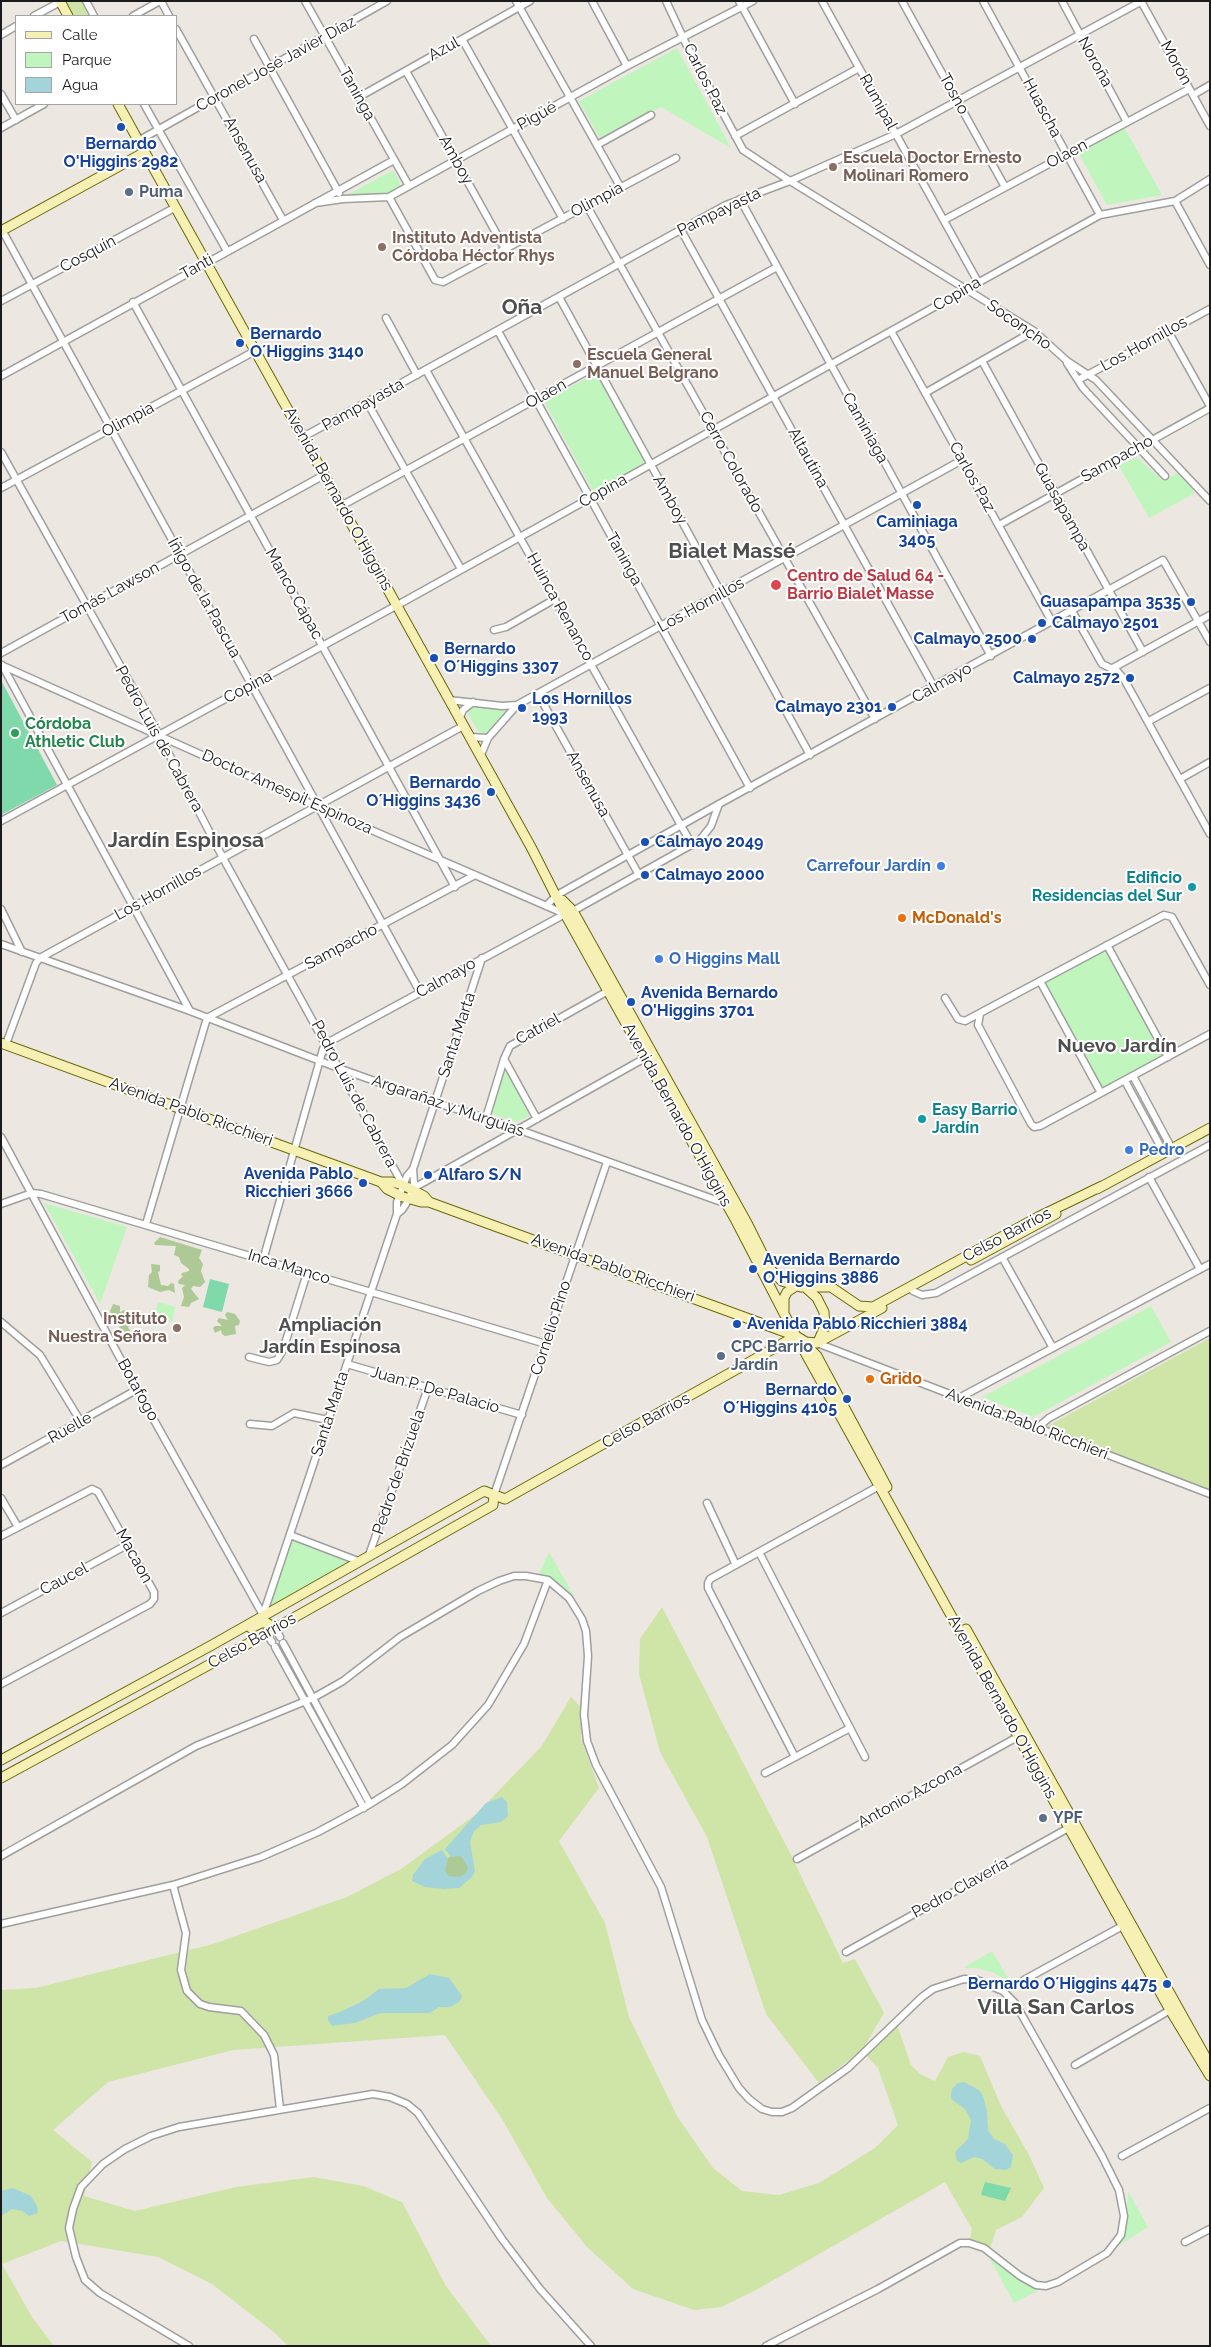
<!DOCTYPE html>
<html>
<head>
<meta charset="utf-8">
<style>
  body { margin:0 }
  #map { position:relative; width:1211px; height:2347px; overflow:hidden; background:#ece7e0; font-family:Raleway,sans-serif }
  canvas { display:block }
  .frame { position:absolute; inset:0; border:2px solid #1b1b1b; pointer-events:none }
  .legend { position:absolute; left:15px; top:15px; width:162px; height:90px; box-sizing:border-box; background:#fff; border:1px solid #a4a4a4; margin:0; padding:6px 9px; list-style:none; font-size:15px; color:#1b1b1b }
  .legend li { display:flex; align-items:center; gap:10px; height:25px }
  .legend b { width:25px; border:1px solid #a4a4a4 }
</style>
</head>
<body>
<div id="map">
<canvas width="1211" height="2347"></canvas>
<div class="frame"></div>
<ul class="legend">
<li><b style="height:6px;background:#f6f0b4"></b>Calle</li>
<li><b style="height:14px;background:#c0f6bd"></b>Parque</li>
<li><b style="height:14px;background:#a2d4d9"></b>Agua</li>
</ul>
</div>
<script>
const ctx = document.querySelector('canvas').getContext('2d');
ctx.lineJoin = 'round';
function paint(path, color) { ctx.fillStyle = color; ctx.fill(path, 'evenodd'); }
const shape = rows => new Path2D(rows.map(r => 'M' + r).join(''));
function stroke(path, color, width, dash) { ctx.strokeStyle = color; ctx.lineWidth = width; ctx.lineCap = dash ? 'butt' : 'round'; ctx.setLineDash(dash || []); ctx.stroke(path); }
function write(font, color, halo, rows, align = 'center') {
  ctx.font = font + ' Raleway,sans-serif'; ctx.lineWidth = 4; ctx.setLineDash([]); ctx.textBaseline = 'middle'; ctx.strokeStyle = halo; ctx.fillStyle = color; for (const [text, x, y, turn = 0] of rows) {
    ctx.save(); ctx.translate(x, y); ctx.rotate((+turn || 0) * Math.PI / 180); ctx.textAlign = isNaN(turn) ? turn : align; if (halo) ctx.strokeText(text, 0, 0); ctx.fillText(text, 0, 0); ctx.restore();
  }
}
paint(shape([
  [65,1,83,1,91,16,73,16],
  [1210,1338,1210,1494,1042,1429],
  [662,1607,790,1853,843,1963,855,1959,884,2013,863,2049,819,2083,766,2014,707,1837,660,1752,639,1674,640,1639],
  [571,1697,582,1708,581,1739,599,1788,559,1841,605,1923,629,2017,677,2116,713,2168,742,2191,779,2195,819,2183,875,2148,898,2125,878,2068,864,2053,896,2022,911,2065,920,2074,935,2081,948,2057,964,2052,980,2056,1001,2106,1029,2155,1044,2188,1022,2217,996,2230,989,2252,969,2243,972,2229,945,2182,756,2290,721,2307,694,2310,633,2289,587,2247,547,2198,502,2119,445,2035,233,2050,108,2082,53,2130,92,2162,84,2196,135,2211,236,2187,314,2177,363,2186,402,2202,446,2286,491,2346,288,2346,275,2333,212,2284,158,2257,61,2241,2,2264,32,2317,54,2346,1,2346,1,1990,36,1988,213,1944,347,1897,401,1869,475,1815,541,1747]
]), '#cee5a7');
paint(shape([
  [160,1237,202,1250,199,1258,203,1264,201,1271,205,1282,200,1287,193,1286,191,1289,199,1299,191,1303,189,1307,181,1306,184,1297,182,1288,185,1285,179,1284,178,1281,183,1276,181,1275,182,1273,189,1271,189,1269,181,1263,179,1257,174,1255,176,1246,155,1245,154,1243],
  [151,1264,160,1265,160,1271,158,1272,161,1285,168,1286,171,1283,174,1284,175,1293,169,1290,160,1292,148,1287,149,1275,152,1272],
  [113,1304,120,1306,120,1312,124,1310,128,1311,134,1320,133,1323,128,1327,132,1334,125,1341,118,1335,120,1324,113,1319,110,1311],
  [227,1312,235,1314,240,1321,239,1325,235,1326,236,1334,225,1336,222,1334,221,1330,215,1333,213,1328,215,1326,222,1326,217,1321,219,1318,228,1320,225,1315],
  '444 1867a12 12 0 1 1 24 0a12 12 0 1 1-24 0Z'
]), '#adca96');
paint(shape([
  [677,48,731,148,661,107,601,140,579,101],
  [1124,127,1162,195,1107,205,1078,152],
  [393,170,401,186,390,193,347,195],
  [596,373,645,463,593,491,544,401],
  [1137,457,1163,481,1179,472,1195,493,1149,518,1119,466],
  [475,706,492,709,512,708,492,733,486,735,478,731,468,714,469,710],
  [1107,945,1168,1057,1101,1093,1040,981],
  [504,1071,506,1071,530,1116,517,1122,492,1114],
  [44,1203,127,1227,100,1304,61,1233],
  [158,1302,175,1307,172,1322,154,1317],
  [1151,1306,1171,1342,1033,1417,982,1397],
  [291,1539,351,1563,269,1609],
  [549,1552,574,1596,569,1598,561,1589,537,1578],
  [992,1951,1010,1982,994,1973,977,1968,963,1968],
  [1128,2191,1148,2227,1107,2253,1119,2232,1127,2208],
  [984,2248,1020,2276,1046,2286,1014,2303]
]), '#c0f6bd');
paint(shape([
  [1,680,57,785,1,815],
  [210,1279,229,1284,222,1312,203,1307],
  [985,2182,1011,2188,1005,2201,981,2195]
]), '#80d9aa');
paint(shape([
  [502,1797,507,1802,508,1816,501,1822,481,1825,474,1831,470,1842,475,1871,472,1877,459,1888,444,1889,425,1887,412,1881,413,1875,425,1859,442,1850,448,1859,445,1870,448,1876,459,1877,466,1873,468,1867,461,1856,451,1857,445,1849,486,1803],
  [430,1974,449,1978,462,1996,459,2002,450,2007,439,2007,430,2013,381,2013,355,2023,332,2026,328,2020,328,2016,340,2012,363,2001,379,1989,406,1988],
  [964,2082,979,2090,983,2096,987,2111,988,2130,994,2139,1005,2144,1013,2155,1011,2167,1006,2170,995,2169,982,2159,974,2157,961,2163,957,2161,955,2152,968,2139,971,2120,965,2109,951,2099,951,2094,952,2089,958,2083],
  [13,2188,31,2196,37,2206,38,2213,29,2216,22,2211,12,2209,1,2216,1,2191]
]), '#a2d4d9');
const minor = shape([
  [86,1,94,16],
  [161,1,169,16],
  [305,1,409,186],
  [516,1,621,188],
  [592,1,627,66],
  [666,1,688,48,743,150,790,181,1034,331,1067,361,1096,380,1210,501],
  [739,1,795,104],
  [822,1,978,282],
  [902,1,1005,187],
  [983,1,1100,215],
  [1062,1,1127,122],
  [1141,1,1210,126],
  [34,16,60,2],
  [133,16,160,1],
  [176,29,283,220],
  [1,35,16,26],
  [254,39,339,193],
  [462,39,563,219],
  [406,71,505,249],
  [1,94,16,120],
  [1193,95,1210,85],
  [359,97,530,1],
  [144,104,227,251],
  [1,128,44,104],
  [735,136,859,68],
  [138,141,387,1],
  [597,145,651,115],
  [389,197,435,280,443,282,676,158],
  [740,199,991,656],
  [1175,201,1210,265],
  [315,203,343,199,389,197,627,66,753,1],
  [587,206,875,719],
  [944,220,1189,89],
  [2,230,420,992],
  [681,230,934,687],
  [559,297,810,755],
  [1,301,176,207],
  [133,302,455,887],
  [386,318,417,375],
  [498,331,750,788],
  [891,331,1052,622],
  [1168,331,1210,406],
  [982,361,1143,652],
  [1067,363,1083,388,1165,476],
  [426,370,692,845],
  [1,376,394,160],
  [1078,380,1210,309],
  [925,393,1034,331],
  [367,402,461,569],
  [303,437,726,205,790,181,896,134,1142,1],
  [1,452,159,735,223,858,403,1185],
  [1,488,255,351],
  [341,506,777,267],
  [999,525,1210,408],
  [1072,611,1102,664,1117,671,1124,679,1210,834],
  [494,630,506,627,555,599],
  [1,653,324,475],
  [1,665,316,806,565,914],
  [2,665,190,1011],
  [1111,669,1210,615],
  [538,694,639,875],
  [449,700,502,706,517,705],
  [459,719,463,710,473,702],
  [1149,721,1210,688],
  [469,737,488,738],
  [480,757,488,738,517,705,962,460],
  [1180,779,1210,762],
  [1,821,403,602,1100,215,1175,201,1210,179],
  [546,906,557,895,719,804,1163,560,1210,642],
  [1,909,22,952],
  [573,911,700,840,711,826,719,804],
  [1,944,190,1011,341,1069,436,1103,486,1118,727,1204],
  [1107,945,1168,1057],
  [1040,981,1101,1093],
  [945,998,958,1019,965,1021,1164,915,1172,917,1210,985],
  [980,1014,978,1025,1031,1124,1034,1127,1040,1126,1210,1034],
  [6,1044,36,963,40,958,463,726],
  [504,1059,537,1119],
  [1133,1076,1172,1149],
  [1125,1081,1164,1153],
  [486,1118,504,1059,510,1046,608,991],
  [1,1137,135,1386,263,1615],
  [1149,1177,1200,1269],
  [412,1189,645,1058],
  [1,1204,32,1193,41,1194,546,1344],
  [397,1214,402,1210,409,1199,414,1183,413,1169],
  [146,1224,207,1018,475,875],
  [1002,1257,1053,1348],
  [263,1260,323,1049,327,1043,565,914],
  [913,1291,922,1295,936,1293,1210,1145],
  [1,1322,40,1355,81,1422],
  [817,1343,1210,1494],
  [249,1357,269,1362,277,1360,283,1350,307,1273],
  [347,1364,522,1415],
  [959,1398,1210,1264],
  [250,1424,272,1426,294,1413,328,1420],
  [1037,1428,1049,1418,1210,1331],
  [1,1465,138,1389],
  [494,1495,607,1162],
  [1,1498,18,1527],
  [707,1503,736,1565],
  [290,1535,358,1561],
  [1,1536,92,1489,98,1492,154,1592,154,1599,150,1604,1,1684],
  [759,1552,850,1728,765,1773],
  [369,1555,428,1388],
  [1,1613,127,1545],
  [263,1615,397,1214,397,1202,407,1176,413,1169,482,958],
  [275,1628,280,1637],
  [266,1633,272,1642],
  [283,1643,370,1804],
  [275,1647,364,1808],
  [850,1728,865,1757],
  [795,1757,708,1588,708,1583,710,1579,881,1485],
  [1,1856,196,1746,313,1698,343,1681,400,1637,478,1591,499,1581,514,1576,526,1576,548,1580,569,1598,582,1619,586,1631,588,1656,584,1715,587,1741,596,1765,661,1887,702,2020,719,2055,739,2088,749,2099,762,2109,772,2112,782,2112,792,2108,848,2068,922,1997,933,1989,964,1979,977,1980,1003,1991,1015,2003,1102,2156,1119,2190,1124,2216,1121,2235,1107,2253,1058,2282,1046,2286,1036,2285,1020,2276,984,2248,969,2243,960,2243,878,2289,766,2346],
  [797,1859,1021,1735],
  [173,1885,186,1933,181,1970,187,1991,200,2004,209,2007,241,2011,264,2035,274,2055,280,2109],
  [1,1924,173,1885,261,1857,318,1832,370,1804,402,1784,452,1745,488,1705,524,1644,548,1580],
  [846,1952,1072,1826],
  [1024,1980,1126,1924],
  [1075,2065,1172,2009],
  [1122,2156,1210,2108],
  [1185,2242,1210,2229],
  [189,2346,100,2293,85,2280,76,2257,69,2228,73,2209,81,2187,103,2164,125,2149,151,2136,179,2127,373,2094,390,2097,407,2104,418,2113,502,2239,540,2289,591,2346]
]);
const secondary = shape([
  [60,1,68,16],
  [118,104,531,847,565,914,735,1219,791,1327,1170,2010,1210,2076],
  [1,231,145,152],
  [562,900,573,911,747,1223,770,1269,782,1281,801,1287,831,1287,859,1306,873,1307,1038,1217,1102,1186],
  [1,1043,381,1182,392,1182,403,1185,424,1196,429,1202],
  [381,1182,387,1189,403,1197,421,1202,429,1202,796,1336,806,1342,817,1343],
  [1097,1189,1210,1128],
  [971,1260,1056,1214],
  [805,1287,817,1298,824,1312,825,1326,818,1342],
  [784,1311,784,1298,787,1292,796,1286],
  [802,1341,817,1356,887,1487],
  [817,1343,882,1308],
  [251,1628,261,1623,267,1623,275,1628],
  [966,1629,1210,2065],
  [1,1760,212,1645,484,1491,505,1499,796,1336],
  [1,1778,251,1642,493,1505,494,1495]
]);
stroke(minor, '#9f9f9f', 9);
stroke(secondary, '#6b6808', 11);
stroke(minor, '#fff', 6);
stroke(secondary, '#f6f0b4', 9);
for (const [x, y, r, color] of [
  [121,127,5,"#1a4fb4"],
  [833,167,5,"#8d6e63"],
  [129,192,5,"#5c6f8a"],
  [382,247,5,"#8d6e63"],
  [240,343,5,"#1a4fb4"],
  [577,364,5,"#8d6e63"],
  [917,505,5,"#1a4fb4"],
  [776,585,6,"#e0444e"],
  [1191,602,5,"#1a4fb4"],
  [1042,623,5,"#1a4fb4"],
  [1032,639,5,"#1a4fb4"],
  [434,658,5,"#1a4fb4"],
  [1130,678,5,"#1a4fb4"],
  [892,707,5,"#1a4fb4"],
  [522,708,5,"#1a4fb4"],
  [15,733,5,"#2e9e5b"],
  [491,792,5,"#1a4fb4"],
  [645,842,5,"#1a4fb4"],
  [941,866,5,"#3f7fe0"],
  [645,875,5,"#1a4fb4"],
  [1192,887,5,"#0f9aa8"],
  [902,918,5,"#e8710a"],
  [659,959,5,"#3f7fe0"],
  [631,1002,5,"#1a4fb4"],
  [922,1119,5,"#0f9aa8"],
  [1129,1150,5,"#3f7fe0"],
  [428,1175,5,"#1a4fb4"],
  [363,1183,5,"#1a4fb4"],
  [753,1269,5,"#1a4fb4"],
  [737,1324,5,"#1a4fb4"],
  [177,1328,5,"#8d6e63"],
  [721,1356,5,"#5c6f8a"],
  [870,1379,5,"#e8710a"],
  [847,1399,5,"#1a4fb4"],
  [1043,1818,5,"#5c6f8a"],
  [1167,1984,5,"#1a4fb4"]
]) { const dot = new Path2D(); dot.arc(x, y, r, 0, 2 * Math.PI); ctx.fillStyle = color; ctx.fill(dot); stroke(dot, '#fff', 2); }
write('16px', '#1b1b1b', '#fff', [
  ["Azul",444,49,-29],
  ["Noroña",1095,62,61],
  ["Morón",1176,63,61],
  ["Coronel José Javier Díaz",276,64,-29],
  ["Carlos Paz",705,79,63],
  ["Taninga",357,94,61],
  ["Tosno",954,94,61],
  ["Rumipal",878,102,61],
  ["Huascha",1042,108,62],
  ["Pigüé",537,116,-29],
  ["Ansenusa",245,150,61],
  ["Olaen",1067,154,-28],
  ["Amboy",456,160,61],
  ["Olimpia",597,200,-28],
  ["Pampayasta",719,212,-26],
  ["Cosquín",88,254,-28],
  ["Tanti",197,267,-29],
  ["Copina",957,294,-30],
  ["Soconcho",1019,325,35],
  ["Los Hornillos",1144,344,-29],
  ["Olaen",546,394,-29],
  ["Pampayasta",363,405,-29],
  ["Olimpia",128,420,-28],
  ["Caminiaga",865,428,61],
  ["Altautina",808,458,61],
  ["Sampacho",1117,459,-29],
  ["Cerro Colorado",731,462,61],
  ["Carlos Paz",972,477,61],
  ["Copina",603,491,-29],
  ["Avenida Bernardo O'Higgins",338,499,61],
  ["Amboy",670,500,61],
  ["Guasapampa",1062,507,61],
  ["Taninga",624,559,61],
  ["Tomás Lawson",110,593,-29],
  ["Manco Cápac",294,594,61],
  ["Íñigo de la Pascua",204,598,61],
  ["Los Hornillos",701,605,-29],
  ["Huinca Renanco",560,607,61],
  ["Calmayo",942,683,-29],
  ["Copina",248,687,-28],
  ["Pedro Luis de Cabrera",159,739,61],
  ["Ansenusa",588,784,61],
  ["Doctor Amespil Espinoza",287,792,24],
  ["Los Hornillos",158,893,-29],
  ["Sampacho",341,947,-28],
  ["Calmayo",446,978,-29],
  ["Catriel",538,1029,-29],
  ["Santa Marta",457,1035,-72],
  ["Pedro Luis de Cabrera",354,1094,62],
  ["Argarañaz y Murguías",448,1106,19],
  ["Avenida Pablo Ricchieri",191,1112,20],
  ["Avenida Bernardo O'Higgins",677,1115,61],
  ["Celso Barrios",1007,1235,-28],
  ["Inca Manco",289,1267,17],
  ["Avenida Pablo Ricchieri",613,1268,20],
  ["Cornelio Pino",551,1328,-72],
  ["Botafogo",138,1390,61],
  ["Juan P. De Palacio",435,1390,16],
  ["Santa Marta",330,1414,-72],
  ["Celso Barrios",646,1421,-29],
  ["Avenida Pablo Ricchieri",1027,1424,21],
  ["Ruelle",70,1428,-29],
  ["Pedro de Brizuela",399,1472,-71],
  ["Macaon",134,1556,61],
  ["Caucel",64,1579,-28],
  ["Celso Barrios",252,1641,-29],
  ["Avenida Bernardo O'Higgins",1002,1707,61],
  ["Antonio Azcona",910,1796,-29],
  ["Pedro Clavería",960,1888,-29]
]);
write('bold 16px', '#164399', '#fff', [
  ["Bernardo",121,144,"center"],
  ["O'Higgins 2982",121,162,"center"],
  ["Bernardo",250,334],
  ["O´Higgins 3140",250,352],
  ["Caminiaga",917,522,"center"],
  ["3405",917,540,"center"],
  ["Guasapampa 3535",1181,602,"right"],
  ["Calmayo 2501",1052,623],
  ["Calmayo 2500",1022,639,"right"],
  ["Bernardo",444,649],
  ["O´Higgins 3307",444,667],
  ["Calmayo 2572",1120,678,"right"],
  ["Los Hornillos",532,699],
  ["1993",532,717],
  ["Calmayo 2301",882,707,"right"],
  ["Bernardo",481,783,"right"],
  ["O´Higgins 3436",481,801,"right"],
  ["Calmayo 2049",655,842],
  ["Calmayo 2000",655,875],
  ["Avenida Bernardo",641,993],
  ["O'Higgins 3701",641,1011],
  ["Avenida Pablo",353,1174,"right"],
  ["Ricchieri 3666",353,1192,"right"],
  ["Alfaro S/N",438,1175],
  ["Avenida Bernardo",763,1260],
  ["O'Higgins 3886",763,1278],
  ["Avenida Pablo Ricchieri 3884",747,1324],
  ["Bernardo",837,1390,"right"],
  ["O´Higgins 4105",837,1408,"right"],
  ["Bernardo O´Higgins 4475",1157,1984,"right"]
], 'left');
write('bold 16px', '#785e54', '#fff', [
  ["Escuela Doctor Ernesto",843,158],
  ["Molinari Romero",843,176],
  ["Instituto Adventista",392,238],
  ["Córdoba Héctor Rhys",392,256],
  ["Escuela General",587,355],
  ["Manuel Belgrano",587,373],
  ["Instituto",167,1319,"right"],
  ["Nuestra Señora",167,1337,"right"]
], 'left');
write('bold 16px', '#4e5e75', '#fff', [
  ["Puma",139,192],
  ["CPC Barrio",731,1347],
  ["Jardín",731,1365],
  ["YPF",1053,1818]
], 'left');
write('bold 16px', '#be3a42', '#fff', [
  ["Centro de Salud 64 -",787,576],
  ["Barrio Bialet Masse",787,594]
], 'left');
write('bold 16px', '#27864d', '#fff', [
  ["Córdoba",25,724],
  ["Athletic Club",25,742]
], 'left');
write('bold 16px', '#366cbe', '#fff', [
  ["Carrefour Jardín",931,866,"right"],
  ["O Higgins Mall",669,959],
  ["Pedro",1139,1150]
], 'left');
write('bold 16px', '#0d838f', '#fff', [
  ["Edificio",1182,878],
  ["Residencias del Sur",1182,896],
  ["Easy Barrio",932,1110,"left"],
  ["Jardín",932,1128,"left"]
], 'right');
write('bold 16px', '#c56008', '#fff', [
  ["McDonald's",912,918],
  ["Grido",880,1379]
], 'left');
write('bold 19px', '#4e4e4e', '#fff', [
  ["Nuevo Jardín",1117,1046],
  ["Ampliación",330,1325],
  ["Jardín Espinosa",330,1347]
]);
write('bold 21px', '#4e4e4e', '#fff', [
  ["Oña",522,308],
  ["Bialet Massé",732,552],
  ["Jardín Espinosa",186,841],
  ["Villa San Carlos",1056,2008]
]);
</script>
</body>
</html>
